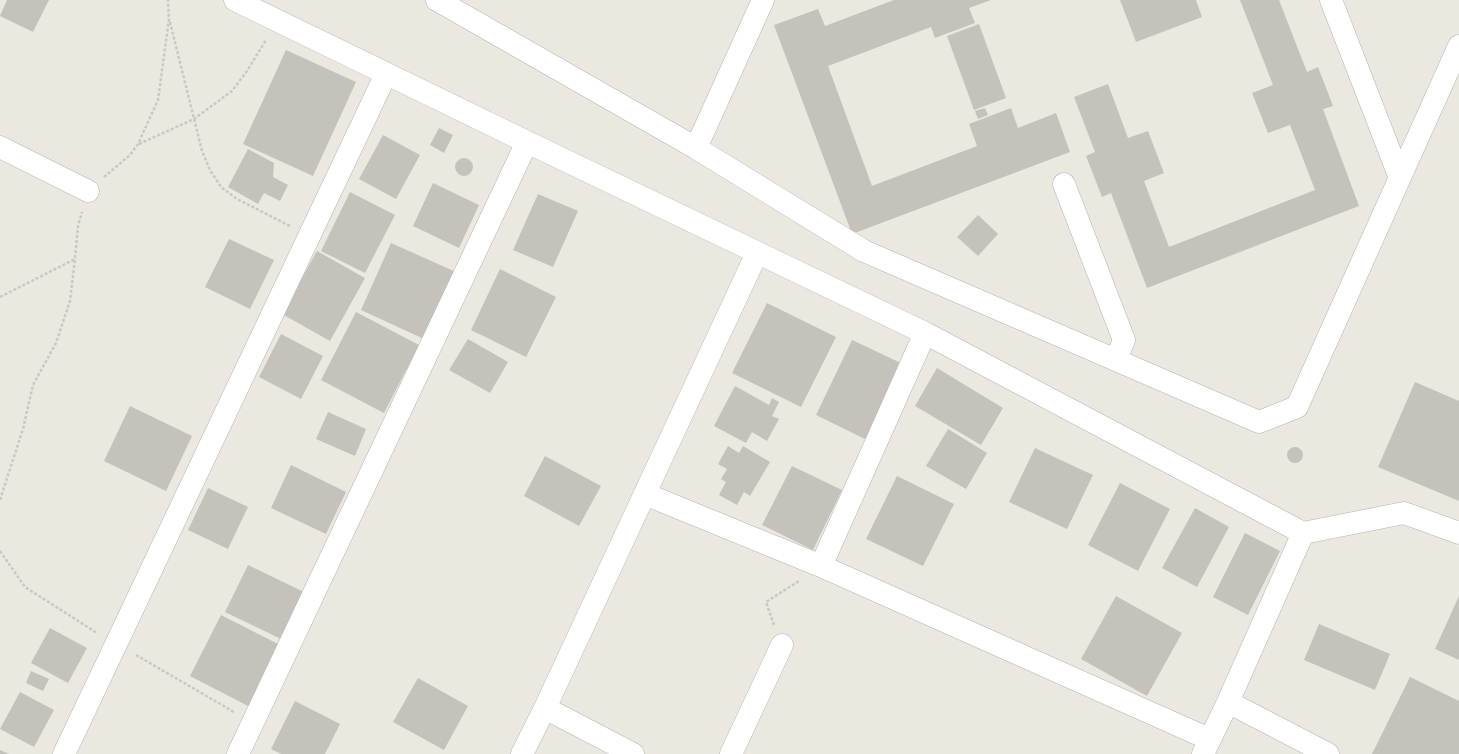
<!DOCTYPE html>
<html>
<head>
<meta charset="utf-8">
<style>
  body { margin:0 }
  canvas { display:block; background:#ebe8df }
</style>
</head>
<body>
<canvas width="1459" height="754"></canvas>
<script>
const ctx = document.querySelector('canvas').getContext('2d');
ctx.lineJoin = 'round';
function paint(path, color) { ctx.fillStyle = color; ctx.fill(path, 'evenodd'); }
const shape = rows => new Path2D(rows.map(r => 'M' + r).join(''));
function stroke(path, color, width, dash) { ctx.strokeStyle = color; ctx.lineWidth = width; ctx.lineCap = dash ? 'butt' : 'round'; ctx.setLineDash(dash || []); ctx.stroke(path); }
paint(shape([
  [7,0,49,0,33,32,0,16],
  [894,0,991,0,969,8,975,23,935,38,931,27,828,66,872,186,977,146,969,124,1011,108,1018,128,1056,113,1070,152,852,234,774,25,818,9,825,26],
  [1120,0,1196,0,1202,17,1136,42],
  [1240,0,1279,0,1307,72,1318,67,1333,106,1323,109,1359,206,1147,288,1111,193,1102,197,1086,156,1095,152,1074,97,1108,84,1128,138,1148,131,1164,173,1144,181,1169,247,1315,190,1290,125,1268,133,1252,93,1273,85],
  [979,24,1006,98,974,110,947,36],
  [286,50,356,82,313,176,243,144],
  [985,108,988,115,978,119,975,111],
  [439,128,453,135,444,153,430,145],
  [383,135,420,155,396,199,359,179],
  [248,149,274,163,273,177,288,185,280,201,264,193,258,204,228,187],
  '455 167a9 9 0 1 1 18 0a9 9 0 1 1-18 0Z',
  [433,183,479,205,459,248,413,226],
  [350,192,395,215,365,273,321,251],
  [538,194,578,211,553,267,513,250],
  [978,215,998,234,978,256,957,237],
  [229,239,274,260,250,309,205,287],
  [391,243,456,272,426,340,361,310],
  [317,251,365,278,330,341,282,314],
  [500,269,556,297,526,357,471,330],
  [767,303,836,337,801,407,732,373],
  [356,312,419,345,384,413,321,380],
  [281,334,323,356,301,399,259,377],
  [468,339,508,362,490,393,449,370],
  [852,340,903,364,867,440,816,415],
  [937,368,1003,408,981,445,915,406],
  [1415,382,1459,401,1459,501,1378,467],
  [735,386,769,405,772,398,779,402,772,416,779,419,767,441,752,432,746,443,714,426],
  [130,406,192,436,166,491,104,461],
  [328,412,366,429,355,456,316,439],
  [948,429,987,453,966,489,926,466],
  [728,446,739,453,743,446,770,462,750,496,744,492,737,505,719,495,726,482,721,479,727,469,718,464],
  '1287 455a8 8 0 1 1 16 0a8 8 0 1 1-16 0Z',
  [1035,448,1093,475,1067,529,1009,502],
  [545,456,601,486,579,526,524,496],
  [291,465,346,492,326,534,271,508],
  [792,466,842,490,813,550,762,525],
  [897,476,954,504,923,566,866,539],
  [1120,483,1170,509,1138,571,1088,545],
  [208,488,248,507,228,549,188,530],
  [1195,508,1229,527,1197,587,1162,568],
  [1245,533,1280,551,1248,615,1213,597],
  [248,565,304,592,281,639,225,612],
  [1116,596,1182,633,1147,696,1081,659],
  [1459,596,1459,660,1435,649],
  [221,615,282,646,250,707,190,676],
  [1319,624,1390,654,1375,690,1304,660],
  [50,628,87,648,68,683,31,663],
  [31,671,49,679,43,691,26,683],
  [1410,677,1459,701,1459,754,1372,754],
  [418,678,468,706,444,750,393,722],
  [20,692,54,710,34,747,0,729],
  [295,701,340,724,325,754,281,754,271,749],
  [0,750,9,754,0,754]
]), '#c4c2ba');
const minor = shape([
  [235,0,527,142,925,333,1303,533,1404,513,1459,533],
  [437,0,696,148,864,251,1259,422,1297,407,1459,46],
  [1331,0,1400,178],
  [0,147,88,191],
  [696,148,763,0],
  [1064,184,1124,340,1116,360],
  [645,494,821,566,1209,739],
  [821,566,925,333],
  [1228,702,1328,754],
  [545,708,633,754],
  [64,754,386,74],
  [238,754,527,142],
  [522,754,545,708,757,253],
  [731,754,782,645],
  [1203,754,1228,702,1303,533]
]);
stroke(minor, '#b2b3bd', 23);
stroke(shape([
  [170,22,202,151,210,170,221,187,237,199,290,226],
  [139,144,194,119,232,91,247,71,266,40],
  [104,177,130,155,138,144,158,100,169,19,168,0],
  [0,297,75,259,78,226,82,212],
  [0,500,23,429,33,385,56,343,70,301,75,259],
  [0,551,25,587,97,633],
  [774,625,766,602,799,581],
  [136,655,234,712]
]), '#c8c8c8', 2.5, [3, 2]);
stroke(minor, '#fff', 22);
</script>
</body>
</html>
